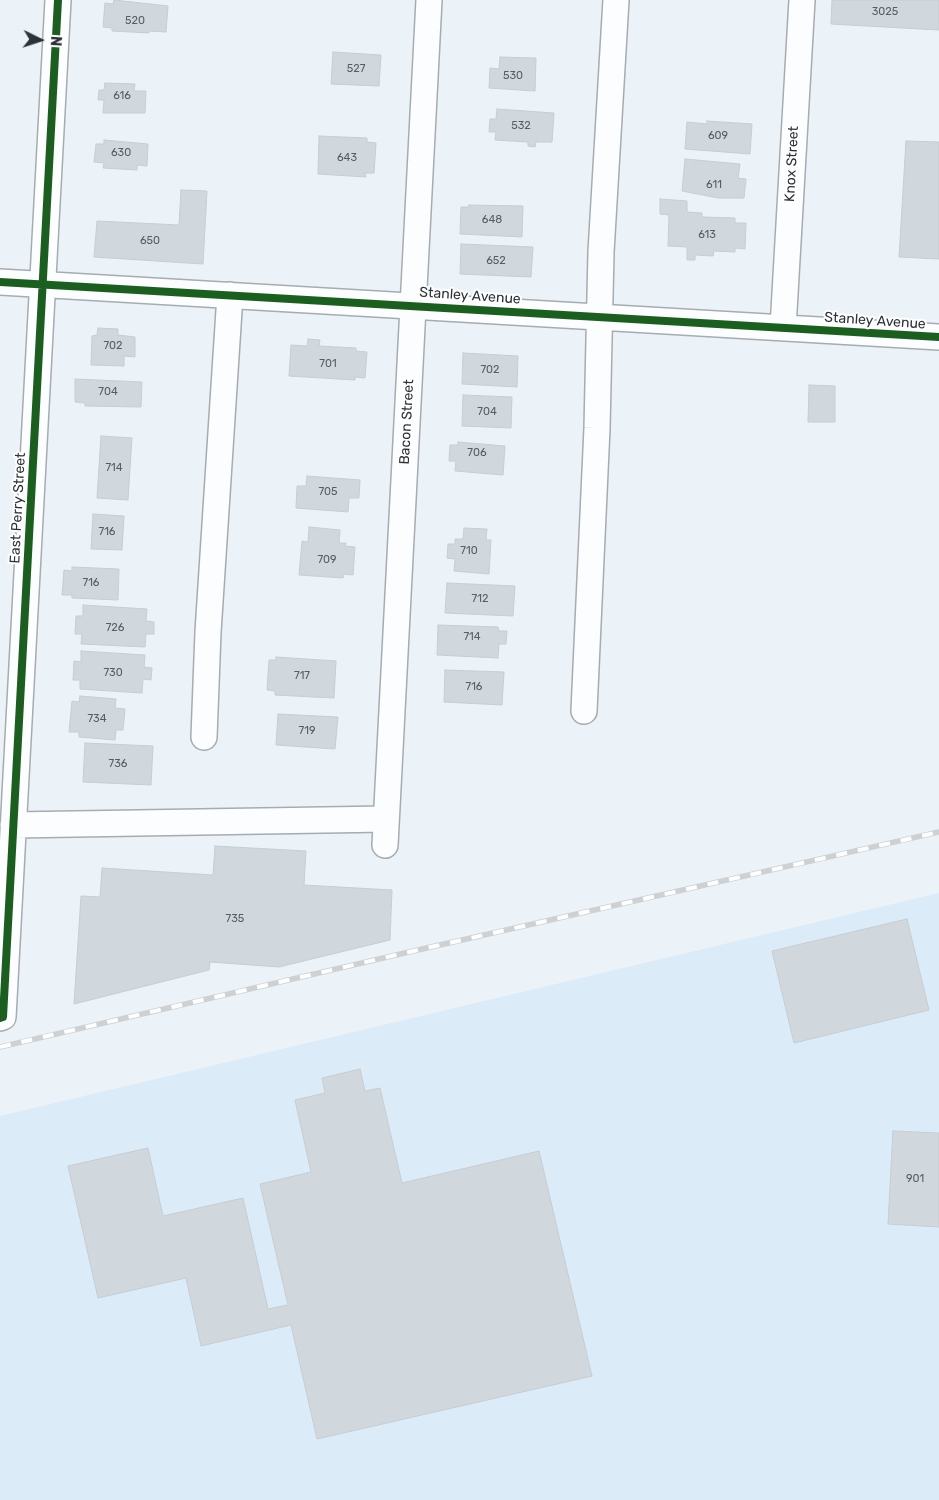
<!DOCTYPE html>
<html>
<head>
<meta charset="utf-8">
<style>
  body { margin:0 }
  #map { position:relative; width:939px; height:1500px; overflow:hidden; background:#ebf2f8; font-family:Rubik,sans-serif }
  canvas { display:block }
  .north { position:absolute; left:15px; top:15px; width:50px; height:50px; -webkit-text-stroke:4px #fefefe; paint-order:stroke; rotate:94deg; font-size:14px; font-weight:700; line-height:20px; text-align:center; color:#2c3237 }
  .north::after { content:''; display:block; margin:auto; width:18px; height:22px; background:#2c3237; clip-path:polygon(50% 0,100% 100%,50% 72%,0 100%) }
</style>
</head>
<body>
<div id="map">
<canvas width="939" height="1500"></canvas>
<div class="north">N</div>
</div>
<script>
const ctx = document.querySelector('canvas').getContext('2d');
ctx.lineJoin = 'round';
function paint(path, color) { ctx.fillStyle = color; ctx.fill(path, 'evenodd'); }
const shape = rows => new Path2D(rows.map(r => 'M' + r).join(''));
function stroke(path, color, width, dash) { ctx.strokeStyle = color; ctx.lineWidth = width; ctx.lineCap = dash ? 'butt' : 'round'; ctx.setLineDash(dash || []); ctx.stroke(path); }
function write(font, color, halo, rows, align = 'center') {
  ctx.font = font + ' Rubik,sans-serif'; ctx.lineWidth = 4; ctx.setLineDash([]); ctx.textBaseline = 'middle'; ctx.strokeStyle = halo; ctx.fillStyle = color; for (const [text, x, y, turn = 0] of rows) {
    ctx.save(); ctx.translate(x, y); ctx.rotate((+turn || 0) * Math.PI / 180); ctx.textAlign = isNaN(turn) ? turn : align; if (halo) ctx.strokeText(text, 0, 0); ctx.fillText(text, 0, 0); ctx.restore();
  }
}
paint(shape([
  [939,893,939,1500,0,1500,0,1116]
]), '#dbebf7');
const building = shape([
  [114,0,168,6,166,32,149,31,149,33,112,31,112,28,103,27,105,3,113,4,114,0],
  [832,0,939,0,939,30,831,24,832,0],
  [333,52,381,55,379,86,331,84,333,52],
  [500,57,536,58,535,91,489,88,490,68,499,69,500,57],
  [105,83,135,84,134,91,146,91,145,113,103,113,104,100,98,100,99,90,104,90,105,83],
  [497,109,554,113,552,142,536,142,535,147,528,146,528,142,495,140,496,132,489,132,490,119,496,119,497,109],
  [707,121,752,124,750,154,685,149,687,122,707,124,707,121],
  [319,136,367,138,367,142,376,143,374,173,365,173,366,177,318,174,319,136],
  [104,140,148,144,147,166,137,165,137,170,103,168,104,163,94,162,96,144,104,144,104,140],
  [906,141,939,142,939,259,899,257,906,141],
  [685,159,740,164,738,178,746,179,744,198,718,198,682,191,685,159],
  [181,190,207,191,203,264,94,257,97,221,179,225,181,190],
  [660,199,687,201,687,212,702,213,702,217,735,218,735,223,746,223,745,249,735,248,735,252,714,251,713,256,695,255,695,260,687,260,687,247,668,246,669,215,660,214,660,199],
  [469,205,523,206,522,237,460,234,461,207,469,207,469,205],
  [461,244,533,247,531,277,460,274,461,244],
  [98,328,118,329,118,335,135,337,135,357,124,356,124,366,91,365,92,336,97,335,98,328],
  [308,339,320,340,319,346,356,348,356,351,367,352,365,378,355,377,355,380,289,376,291,345,307,346,308,339],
  [463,353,518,356,517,387,462,384,463,353],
  [75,379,142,382,141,407,85,406,85,403,75,402,75,379],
  [809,385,835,386,835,422,808,422,809,385],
  [463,395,512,397,511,428,462,426,463,395],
  [101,436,132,438,128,500,97,498,101,436],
  [458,442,505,446,503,475,455,471,456,461,449,461,450,445,458,445,458,442],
  [307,476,360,480,359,498,349,498,348,512,296,508,297,486,306,486,307,476],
  [93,514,124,516,122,550,91,549,93,514],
  [309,527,340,530,339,543,346,543,345,546,355,547,353,575,344,574,343,578,299,575,302,541,308,542,309,527],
  [464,528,487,529,486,540,491,540,489,574,454,571,455,559,447,558,448,544,455,544,455,539,463,539,464,528],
  [72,567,119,569,118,600,72,598,72,595,62,595,64,570,72,571,72,567],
  [447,583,515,586,513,616,445,613,447,583],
  [83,605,147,609,146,621,154,622,154,634,146,634,145,647,81,644,82,634,75,634,76,616,83,616,83,605],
  [438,625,498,627,499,631,507,631,506,644,499,644,498,658,437,655,438,625],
  [81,651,145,655,144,667,152,668,151,680,143,679,142,693,80,689,80,680,73,680,74,661,81,662,81,651],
  [276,657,336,661,334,698,275,695,275,691,267,690,269,660,276,660,276,657],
  [445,670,504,672,502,705,444,702,445,670],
  [80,696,116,699,115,708,125,709,123,730,116,730,115,740,79,737,79,732,69,732,72,701,79,702,80,696],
  [278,714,338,717,335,749,276,745,278,714],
  [85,743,153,746,151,785,83,782,85,743],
  [215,846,306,851,304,885,392,890,390,940,279,967,210,962,209,970,74,1004,81,896,100,897,102,868,213,875,215,846],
  [907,919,929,1010,794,1043,772,951,907,919],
  [360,1069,365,1091,380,1088,402,1183,539,1151,592,1376,317,1439,291,1325,201,1346,186,1278,98,1298,68,1166,148,1148,163,1216,243,1198,268,1309,288,1305,260,1184,311,1172,295,1100,325,1093,322,1078,360,1069],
  [893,1131,939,1133,939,1227,888,1224,893,1131]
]);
paint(building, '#d1d8dd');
stroke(building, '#c7cdd2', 1);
const minor = shape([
  [0,282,939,337],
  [783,328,802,0],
  [584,711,597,428,601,252,616,0],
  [204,737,208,632,230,295],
  [13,825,386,819],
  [385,845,429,0],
  [0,1018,3,1017,58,0]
]);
stroke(minor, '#a6acb1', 28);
stroke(minor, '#fcfdfe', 25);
const rail = shape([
  [0,1047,409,952,939,832]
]);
stroke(rail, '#ced1d3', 5.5);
stroke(rail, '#fefefe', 4, [11]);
stroke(shape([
  [0,282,939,337],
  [0,1018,3,1017,58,0]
]), '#1b5e20', 8);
write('11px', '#575d62', null, [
  ["3025",885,12],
  ["520",135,21],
  ["527",356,69],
  ["530",513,76],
  ["616",122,96],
  ["532",521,126],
  ["609",718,136],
  ["630",121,153],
  ["643",347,158],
  ["611",714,185],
  ["648",492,220],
  ["613",707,235],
  ["650",150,241],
  ["652",496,261],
  ["702",113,346],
  ["701",328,364],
  ["702",490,370],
  ["704",108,392],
  ["704",487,412],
  ["706",477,453],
  ["714",114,468],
  ["705",328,492],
  ["716",107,532],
  ["710",469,551],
  ["709",327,560],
  ["716",91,583],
  ["712",480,599],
  ["726",115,628],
  ["714",472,637],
  ["730",113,673],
  ["717",302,676],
  ["716",474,687],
  ["734",97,719],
  ["719",307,731],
  ["736",118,764],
  ["735",235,919],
  ["901",915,1179]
]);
write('14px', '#2c3237', '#fefefe', [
  ["Knox Street",792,164,-87],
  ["Stanley Avenue",470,296,4],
  ["Stanley Avenue",875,321,4],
  ["Bacon Street",407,422,-87],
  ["East Perry Street",18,508,-87]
]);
</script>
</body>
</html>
